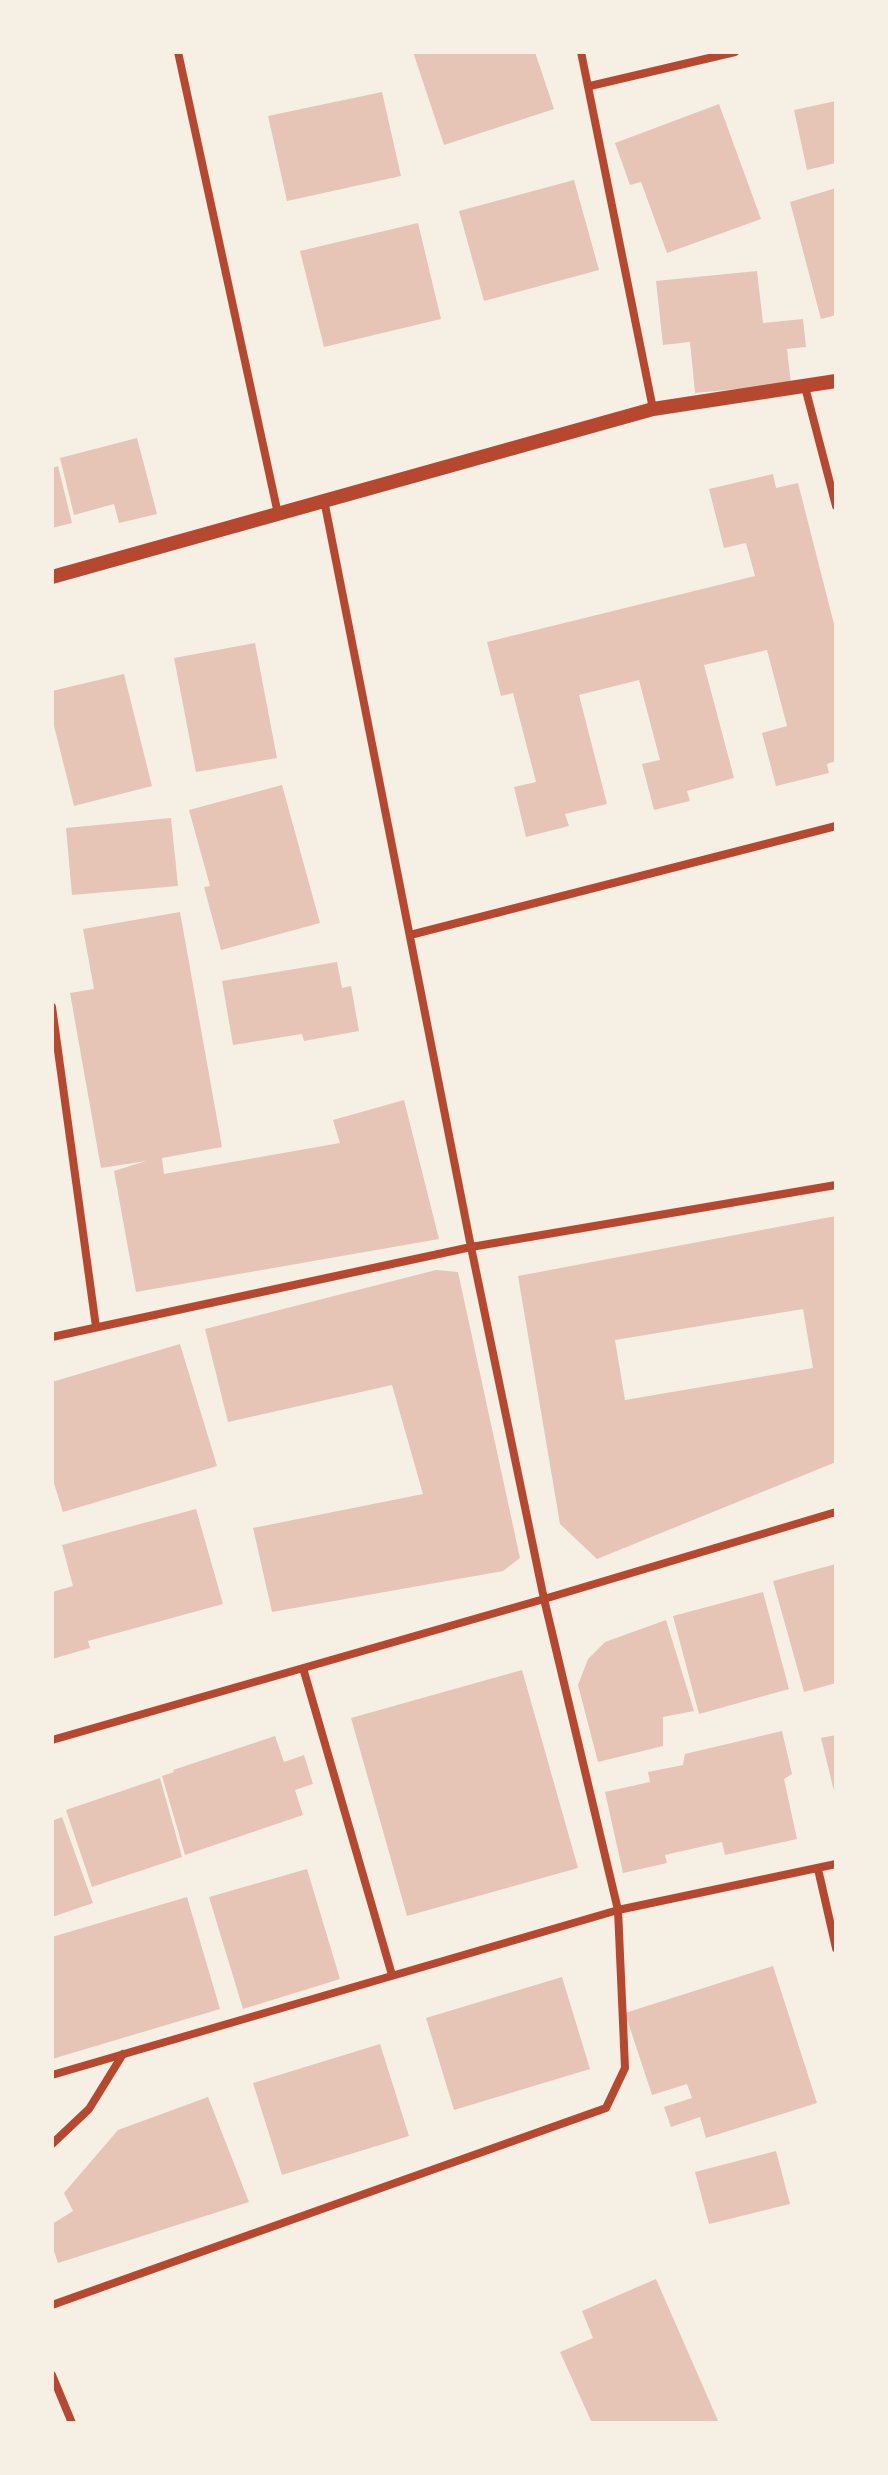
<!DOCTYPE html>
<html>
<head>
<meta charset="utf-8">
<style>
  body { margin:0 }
  #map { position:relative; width:888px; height:2475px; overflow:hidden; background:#f6efe4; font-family:Bitter,serif }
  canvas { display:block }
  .frame { position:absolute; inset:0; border:54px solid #f6efe4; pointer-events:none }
</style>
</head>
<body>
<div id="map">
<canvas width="888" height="2475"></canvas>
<div class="frame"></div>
</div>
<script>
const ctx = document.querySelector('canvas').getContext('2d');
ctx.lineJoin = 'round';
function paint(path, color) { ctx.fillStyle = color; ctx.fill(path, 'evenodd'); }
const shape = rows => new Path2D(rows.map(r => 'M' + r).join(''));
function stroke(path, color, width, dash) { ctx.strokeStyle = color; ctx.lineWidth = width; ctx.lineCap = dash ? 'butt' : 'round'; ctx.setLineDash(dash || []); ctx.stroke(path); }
paint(shape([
  [413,52,535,52,554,109,444,145],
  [382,92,401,176,287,201,268,116],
  [836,101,836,163,807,170,794,110],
  [719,104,761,219,667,253,641,182,630,185,615,143],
  [574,180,599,270,484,301,459,211],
  [836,188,836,315,821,319,790,202],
  [418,223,441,319,324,347,300,251],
  [757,271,763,323,803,319,806,347,787,349,791,384,695,393,690,342,663,345,656,281],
  [137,438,157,514,119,523,114,504,74,515,60,458],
  [58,466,72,523,52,528,52,468],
  [773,474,776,488,798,483,836,632,836,761,827,764,829,773,776,786,762,733,787,726,767,650,704,665,734,778,687,791,690,801,654,810,642,764,660,760,639,680,579,695,607,804,565,814,569,826,526,837,514,787,536,782,513,693,501,696,487,642,755,576,746,543,724,548,709,489],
  [255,643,277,758,196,772,174,658],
  [124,674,152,786,74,806,52,718,52,691],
  [282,785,320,923,221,950,204,887,210,886,189,810],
  [171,818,178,886,72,895,66,828],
  [180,912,222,1147,162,1158,164,1174,340,1143,333,1120,404,1100,439,1239,136,1292,114,1171,146,1161,101,1168,70,993,94,989,83,929],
  [337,962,342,988,351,986,359,1031,304,1041,302,1034,233,1045,222,981],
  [836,1216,836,1462,597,1559,560,1524,518,1276],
  [803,1309,813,1368,625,1400,615,1340],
  [436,1270,458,1272,520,1558,503,1571,272,1612,253,1528,423,1494,392,1385,228,1422,205,1329],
  [180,1344,217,1466,63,1512,52,1477,52,1382],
  [196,1509,223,1604,88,1641,90,1648,52,1659,52,1592,73,1586,62,1545],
  [836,1564,836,1683,804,1692,773,1581],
  [763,1592,789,1689,699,1714,673,1616],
  [666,1620,694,1711,663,1717,663,1746,598,1762,578,1685,588,1659,605,1642],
  [522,1670,578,1868,407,1916,351,1718],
  [782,1731,792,1774,784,1779,797,1839,725,1855,722,1842,665,1855,667,1863,623,1873,605,1792,650,1782,648,1772,683,1765,685,1754],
  [836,1735,836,1795,835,1795,821,1738],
  [275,1736,284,1762,304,1755,313,1784,295,1790,303,1815,185,1855,162,1776,174,1772,173,1770],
  [160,1778,182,1857,92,1887,66,1810],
  [62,1817,93,1903,52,1917,52,1821],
  [307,1869,340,1979,243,2009,209,1897],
  [187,1897,220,2009,52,2059,52,1937],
  [773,1966,817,2103,706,2138,700,2117,671,2127,664,2107,692,2098,687,2084,652,2095,625,2013],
  [562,1977,590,2069,454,2110,426,2018],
  [380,2044,409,2136,282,2175,253,2083],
  [208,2097,249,2202,58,2263,52,2245,52,2224,73,2211,64,2193,118,2130],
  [776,2151,790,2204,709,2224,695,2172],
  [656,2279,719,2423,592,2423,560,2352,593,2338,582,2311]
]), '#e6c5b7');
stroke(shape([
  [178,52,278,514],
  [581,52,653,409],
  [590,86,735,52],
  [805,387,836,506],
  [410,935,836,826],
  [52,1007,96,1327],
  [52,1337,471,1247,836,1185],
  [303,1668,392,1975],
  [52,1740,544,1599,836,1512],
  [818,1869,836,1948],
  [52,2075,618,1910,836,1864],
  [52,2144,89,2109,123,2054],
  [52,2305,606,2108,625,2068,618,1910,544,1599,471,1247,324,500],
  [52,2375,72,2423]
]), '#b5482f', 8);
stroke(shape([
  [52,577,653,409,836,381]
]), '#b5482f', 14);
</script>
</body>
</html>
